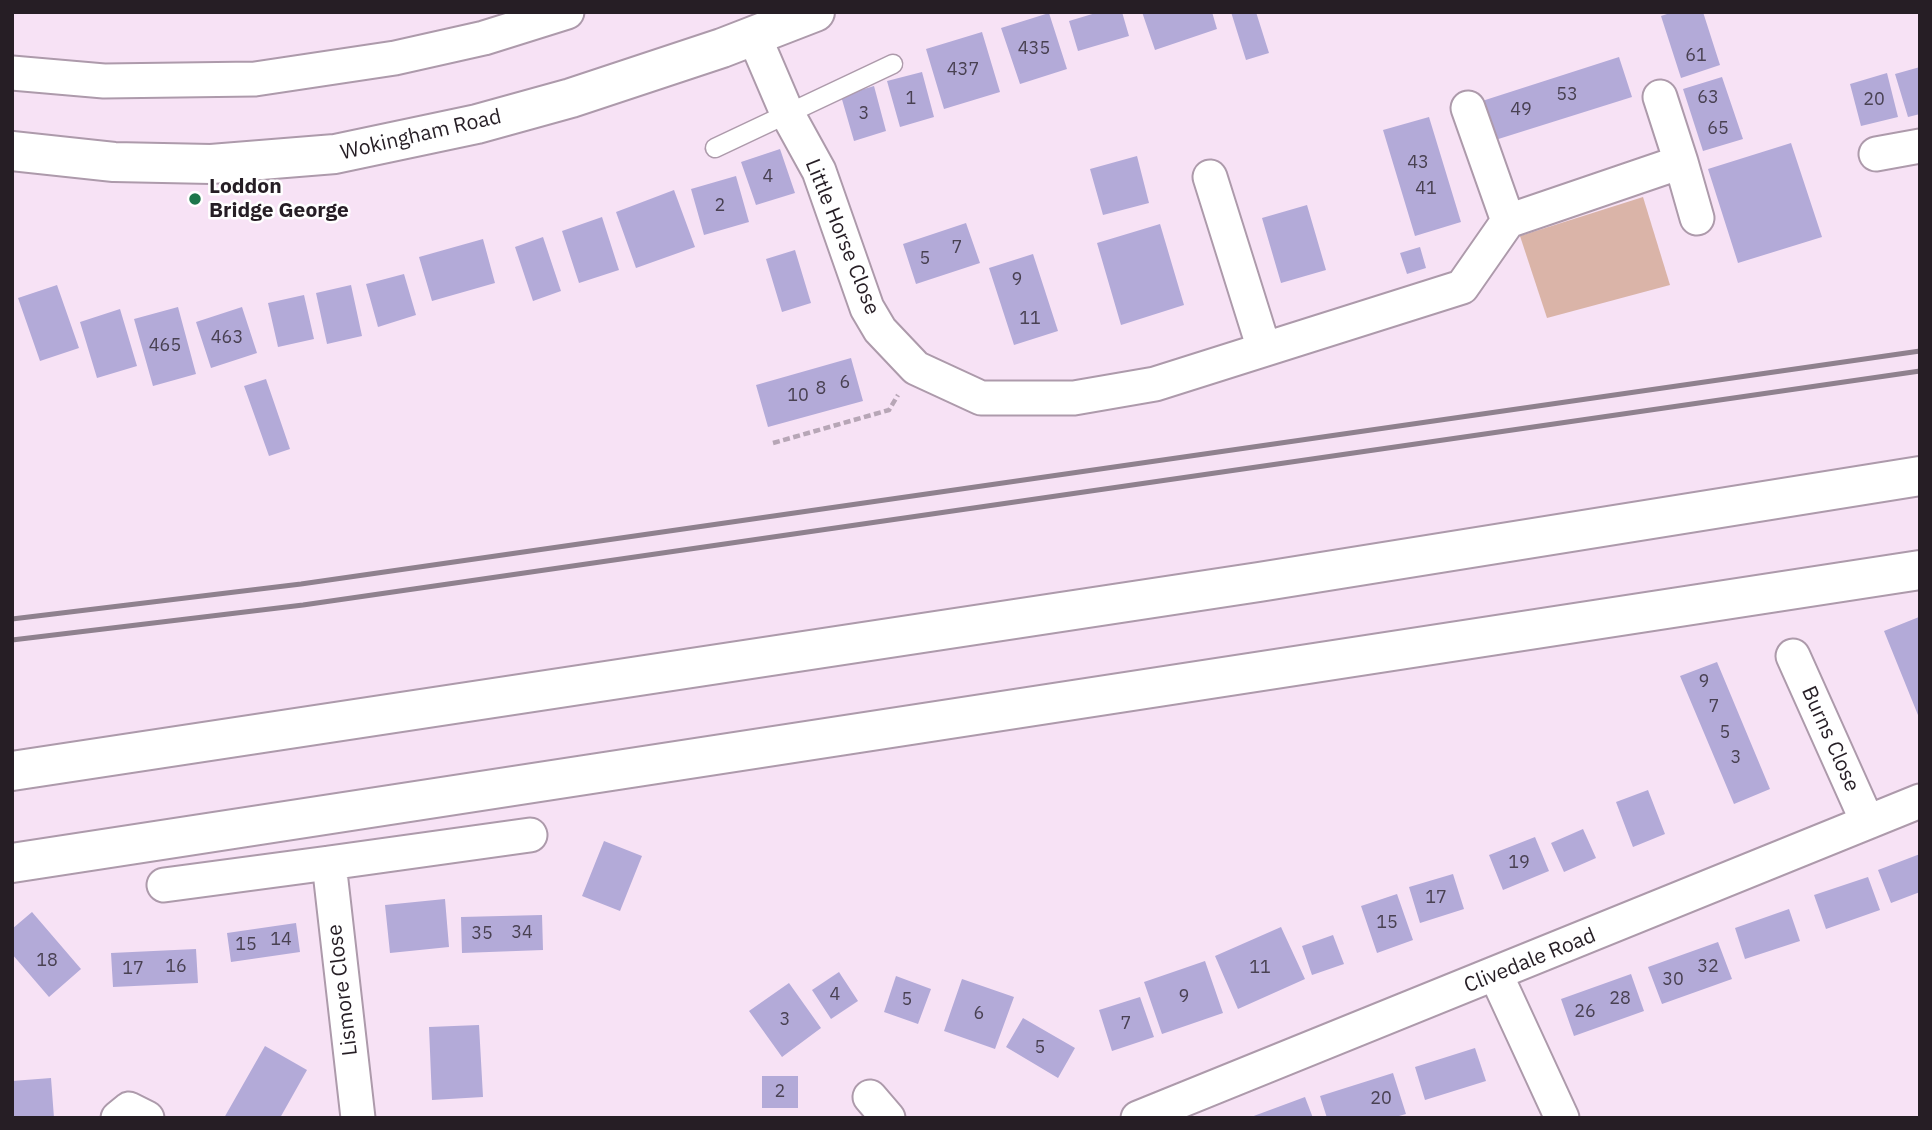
<!DOCTYPE html>
<html>
<head>
<meta charset="utf-8">
<style>
  body { margin:0 }
  #map { position:relative; width:1932px; height:1130px; overflow:hidden; background:#f7e2f5; font-family:"IBM Plex Sans",sans-serif }
  canvas { display:block }
  .frame { position:absolute; inset:0; border:14px solid #261e25; pointer-events:none }
</style>
</head>
<body>
<div id="map">
<canvas width="1932" height="1130"></canvas>
<div class="frame"></div>
</div>
<script>
const ctx = document.querySelector('canvas').getContext('2d');
ctx.lineJoin = 'round';
function paint(path, color) { ctx.fillStyle = color; ctx.fill(path, 'evenodd'); }
const shape = rows => new Path2D(rows.map(r => 'M' + r).join(''));
function stroke(path, color, width, dash) { ctx.strokeStyle = color; ctx.lineWidth = width; ctx.lineCap = dash ? 'butt' : 'round'; ctx.setLineDash(dash || []); ctx.stroke(path); }
function write(font, color, halo, rows, align = 'center') {
  ctx.font = font + ' "IBM Plex Sans",sans-serif'; ctx.lineWidth = 5; ctx.setLineDash([]); ctx.textBaseline = 'middle'; ctx.strokeStyle = halo; ctx.fillStyle = color; for (const [text, x, y, turn = 0] of rows) {
    ctx.save(); ctx.translate(x, y); ctx.rotate((+turn || 0) * Math.PI / 180); ctx.textAlign = isNaN(turn) ? turn : align; if (halo) ctx.strokeText(text, 0, 0); ctx.fillText(text, 0, 0); ctx.restore();
  }
}
paint(shape([
  [1643,197,1670,285,1547,318,1520,236]
]), '#dab4a8');
paint(shape([
  [1099,12,1122,12,1129,36,1078,51,1069,21],
  [1142,12,1212,12,1217,29,1155,50],
  [1231,12,1256,12,1269,53,1246,60],
  [1673,12,1703,12,1720,65,1681,78,1661,16],
  [1049,13,1067,69,1020,84,1001,28],
  [982,32,1000,92,944,109,926,49],
  [1619,57,1632,97,1492,141,1479,102],
  [1920,67,1920,114,1908,117,1895,74],
  [922,72,934,117,900,127,887,81],
  [1887,73,1898,117,1861,126,1850,84],
  [1722,77,1743,139,1703,151,1683,89],
  [874,86,886,131,854,141,841,96],
  [1429,117,1461,222,1415,236,1383,130],
  [1791,143,1822,237,1738,263,1708,169],
  [780,149,795,193,756,205,741,162],
  [1137,156,1149,203,1103,215,1090,169],
  [736,176,749,222,704,235,691,189],
  [674,190,695,247,636,268,616,212],
  [1307,205,1326,270,1281,283,1262,218],
  [602,217,619,270,579,283,562,231],
  [966,223,980,263,916,284,903,244],
  [1160,224,1184,305,1121,325,1097,243],
  [543,237,561,291,533,301,515,247],
  [483,239,495,283,432,301,419,257],
  [1420,247,1426,268,1407,274,1400,253],
  [795,250,811,303,782,312,766,259],
  [1033,254,1058,331,1014,345,989,268],
  [404,274,416,315,378,327,366,284],
  [57,285,79,348,40,361,18,298],
  [351,285,362,336,327,344,316,293],
  [304,295,314,339,278,347,268,303],
  [178,307,196,374,153,386,134,319],
  [242,307,257,353,211,368,196,322],
  [120,309,137,366,97,378,80,322],
  [851,358,863,401,768,427,756,385],
  [266,379,290,449,269,456,244,386],
  [1919,617,1920,618,1920,720,1884,631],
  [1717,662,1770,789,1734,804,1680,676],
  [1648,790,1665,834,1633,847,1616,802],
  [1583,829,1596,858,1564,872,1551,843],
  [1535,837,1549,871,1503,890,1489,855],
  [604,841,642,856,620,911,582,896],
  [1920,854,1920,892,1891,903,1878,870],
  [1453,874,1464,909,1420,923,1409,887],
  [1868,877,1880,910,1826,929,1814,895],
  [1397,894,1413,940,1377,953,1361,906],
  [445,899,449,947,390,953,385,905],
  [1789,909,1800,941,1745,959,1735,928],
  [32,912,81,969,49,997,12,954,12,929],
  [542,915,543,950,462,953,461,917],
  [296,923,300,952,231,962,227,933],
  [1281,927,1305,979,1238,1009,1215,956],
  [1333,935,1344,964,1312,975,1302,946],
  [1718,942,1732,979,1662,1004,1648,967],
  [196,949,198,983,113,987,111,953],
  [1205,961,1223,1013,1162,1034,1144,982],
  [839,972,858,1001,831,1019,812,990],
  [1631,974,1644,1011,1574,1036,1561,999],
  [896,976,931,989,918,1024,884,1012],
  [962,979,1014,997,995,1049,944,1031],
  [789,983,821,1028,782,1057,749,1011],
  [1140,997,1154,1037,1112,1051,1099,1010],
  [1023,1018,1075,1048,1058,1078,1006,1047],
  [479,1025,483,1097,432,1100,429,1027],
  [265,1046,307,1070,280,1118,224,1118],
  [1475,1048,1486,1081,1425,1100,1415,1067],
  [1393,1073,1406,1114,1392,1118,1327,1118,1320,1096],
  [762,1076,798,1076,798,1108,762,1108],
  [51,1078,54,1118,13,1118,12,1081],
  [1305,1097,1313,1118,1251,1118,1251,1117]
]), '#b3aad8');
const lane = shape([
  [715,148,893,64]
]);
const street = shape([
  [754,36,787,113,819,171,867,308,880,330,916,368,981,398,1074,398,1155,384,1462,287,1508,221,1681,162,1697,218],
  [12,73,104,81,255,79,395,58,484,38,567,12],
  [1660,97,1681,162],
  [1468,108,1508,221],
  [1876,154,1920,146],
  [1210,177,1264,349],
  [1793,656,1867,821],
  [329,863,530,835],
  [164,885,329,863,358,1118],
  [1496,975,1562,1118],
  [870,1097,888,1118],
  [118,1118,129,1109,147,1118],
  [1138,1118,1920,801]
]);
const primary = shape([
  [12,151,114,162,211,164,335,154,477,124,571,98,722,48,815,12],
  [12,771,1259,582,1920,476],
  [12,863,1920,570]
]);
stroke(lane, '#ad9aab', 21);
stroke(street, '#ad9aab', 37);
stroke(primary, '#ad9aab', 42);
stroke(shape([
  [773,443,889,410,898,395]
]), '#b7a6b6', 4.5, [7, 3.5]);
stroke(lane, '#fff', 18);
stroke(street, '#fff', 33);
stroke(primary, '#fff', 38);
stroke(shape([
  [12,619,301,584,1920,351],
  [12,640,303,605,1920,371]
]), '#8f818e', 5);
for (const [x, y, r, color] of [
  [195,199,7,"#1c764b"]
]) { const dot = new Path2D(); dot.arc(x, y, r, 0, 2 * Math.PI); ctx.fillStyle = color; ctx.fill(dot); stroke(dot, '#fff', 2.5); }
write('18px', '#494152', null, [
  ["435",1034,49],
  ["61",1696,56],
  ["437",963,70],
  ["53",1567,95],
  ["63",1708,98],
  ["1",911,99],
  ["20",1874,100],
  ["49",1521,110],
  ["3",864,114],
  ["65",1718,129],
  ["43",1418,163],
  ["4",768,177],
  ["41",1426,189],
  ["2",720,206],
  ["7",957,248],
  ["5",925,259],
  ["9",1017,280],
  ["11",1030,319],
  ["463",227,338],
  ["465",165,346],
  ["6",845,383],
  ["8",821,389],
  ["10",798,396],
  ["9",1704,682],
  ["7",1714,707],
  ["5",1725,733],
  ["3",1736,758],
  ["19",1519,863],
  ["17",1436,898],
  ["15",1387,923],
  ["34",522,933],
  ["35",482,934],
  ["14",281,940],
  ["15",246,945],
  ["18",47,961],
  ["16",176,967],
  ["32",1708,967],
  ["11",1260,968],
  ["17",133,969],
  ["30",1673,980],
  ["4",835,995],
  ["9",1184,997],
  ["28",1620,999],
  ["5",907,1000],
  ["26",1585,1012],
  ["6",979,1014],
  ["3",785,1020],
  ["7",1126,1024],
  ["5",1040,1048],
  ["2",780,1092],
  ["20",1381,1099]
]);
write('21px', '#261e25', '#fff', [
  ["Wokingham Road",421,135,-13],
  ["Little Horse Close",842,237,68],
  ["Burns Close",1830,739,66],
  ["Clivedale Road",1530,961,-22],
  ["Lismore Close",343,990,-97]
]);
write('bold 21px', '#261e25', '#fff', [
  ["Loddon",209,187],
  ["Bridge George",209,211]
], 'left');
</script>
</body>
</html>
